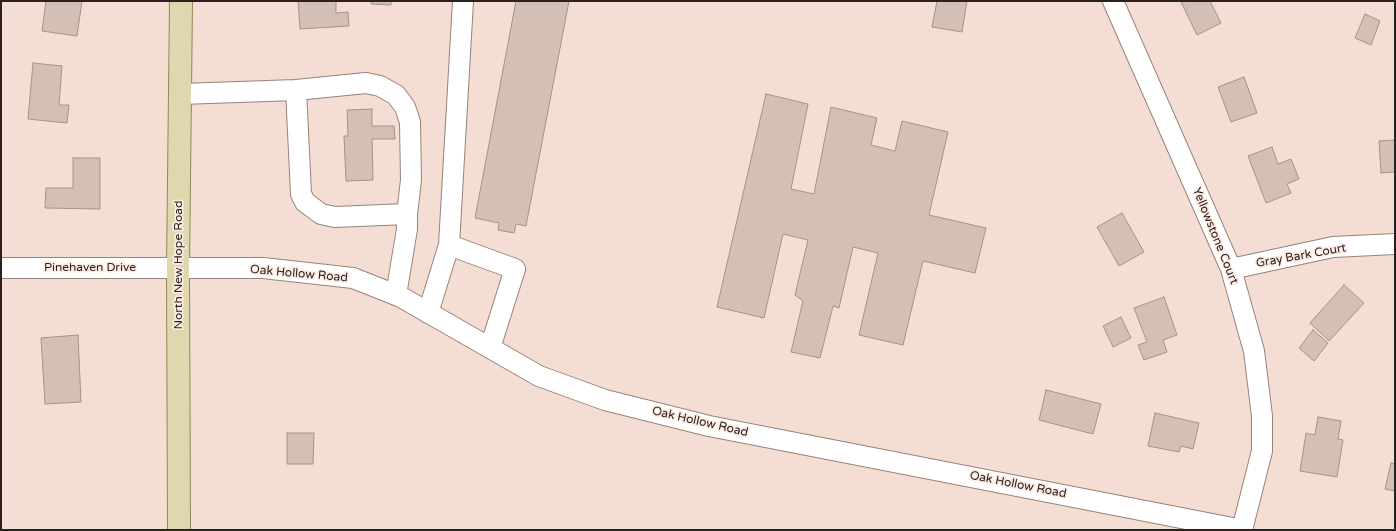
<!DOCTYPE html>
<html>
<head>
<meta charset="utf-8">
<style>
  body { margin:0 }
  #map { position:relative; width:1396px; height:531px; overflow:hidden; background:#f4ded4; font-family:"Varela Round",sans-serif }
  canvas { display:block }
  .frame { position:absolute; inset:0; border:2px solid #2b221f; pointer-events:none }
</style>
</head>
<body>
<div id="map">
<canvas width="1396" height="531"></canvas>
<div class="frame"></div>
</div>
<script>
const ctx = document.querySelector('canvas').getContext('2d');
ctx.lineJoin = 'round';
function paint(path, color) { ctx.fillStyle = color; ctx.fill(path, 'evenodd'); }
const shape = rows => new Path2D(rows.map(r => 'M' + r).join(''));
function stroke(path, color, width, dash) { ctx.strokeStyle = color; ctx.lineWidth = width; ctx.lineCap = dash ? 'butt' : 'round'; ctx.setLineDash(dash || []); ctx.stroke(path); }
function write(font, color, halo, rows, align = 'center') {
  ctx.font = font + ' "Varela Round",sans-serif'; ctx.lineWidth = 3.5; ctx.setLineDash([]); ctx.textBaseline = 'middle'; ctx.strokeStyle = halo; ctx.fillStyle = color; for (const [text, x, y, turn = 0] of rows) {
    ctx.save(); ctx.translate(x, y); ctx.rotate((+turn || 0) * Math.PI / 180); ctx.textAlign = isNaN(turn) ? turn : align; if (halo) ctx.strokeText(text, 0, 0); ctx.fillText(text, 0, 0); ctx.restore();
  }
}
const building = shape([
  [46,1,82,1,77,36,42,31,46,1],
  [298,1,336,1,336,13,348,12,349,26,300,29,298,1],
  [371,1,391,1,391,5,371,4,371,1],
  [516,1,569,1,526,226,516,224,514,233,498,230,499,223,475,218,516,1],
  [937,1,967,1,962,32,932,27,937,1],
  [1183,1,1210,1,1221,23,1197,35,1181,2,1183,1],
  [1365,14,1380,21,1371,45,1355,38,1365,14],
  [33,63,62,66,59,105,69,105,67,123,28,119,33,63],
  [1244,77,1257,113,1231,122,1218,87,1244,77],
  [766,94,808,104,791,189,814,194,831,107,877,118,871,145,895,151,902,121,948,132,929,215,986,228,975,273,923,261,903,345,859,335,878,253,853,247,839,308,833,306,820,358,791,352,803,301,795,295,808,240,783,234,764,318,717,307,766,94],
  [372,109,372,126,394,126,395,139,372,139,373,180,346,181,344,136,348,136,347,110,372,109],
  [1395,140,1395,172,1381,173,1379,141,1395,140],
  [1272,147,1278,164,1291,159,1299,179,1287,184,1291,193,1266,203,1248,156,1272,147],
  [73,158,100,158,100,209,45,208,46,188,73,188,73,158],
  [1122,213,1144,252,1119,266,1097,227,1122,213],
  [1344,285,1364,303,1329,341,1310,323,1344,285],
  [1164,297,1177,335,1163,340,1167,352,1144,360,1138,345,1147,342,1134,308,1164,297],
  [1121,317,1131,338,1113,347,1103,326,1121,317],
  [1313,330,1328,343,1314,361,1299,348,1313,330],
  [78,335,81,402,45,404,41,338,78,335],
  [1046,390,1101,404,1093,434,1039,420,1046,390],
  [1155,413,1199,423,1193,449,1181,446,1179,452,1148,446,1155,413],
  [1318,417,1341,421,1338,439,1343,440,1337,477,1300,471,1306,433,1315,435,1318,417],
  [287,433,314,433,313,464,287,464,287,433],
  [1391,463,1395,464,1395,491,1385,489,1391,463]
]);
paint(building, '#d3bfb3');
stroke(building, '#a59287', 1);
const minor = shape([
  [1113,1,1231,269,1254,351,1262,416,1262,451,1242,530],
  [296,90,366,83,380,86,396,95,405,107,410,122,411,180,407,214],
  [181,94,296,90,301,194,305,202,321,214,335,217,407,214,407,229,396,295],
  [449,245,463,1],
  [1,268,263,268,353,278,401,297,539,376,605,400,709,426,1243,530],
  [1231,269,1333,247,1395,244],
  [428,313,449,245,515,269,490,348]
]);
const major = shape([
  [179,530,178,269,181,1]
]);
stroke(minor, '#97837a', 22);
stroke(major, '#928758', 24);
stroke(minor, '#fff', 20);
stroke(major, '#dfd7ad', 22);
write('12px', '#2b221f', '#feece4', [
  ["Yellowstone Court",1215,236,68],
  ["Gray Bark Court",1301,256,-10],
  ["North New Hope Road",179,265,-90],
  ["Pinehaven Drive",90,268],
  ["Oak Hollow Road",299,274,5],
  ["Oak Hollow Road",700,422,13],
  ["Oak Hollow Road",1018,485,11]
]);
</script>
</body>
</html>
